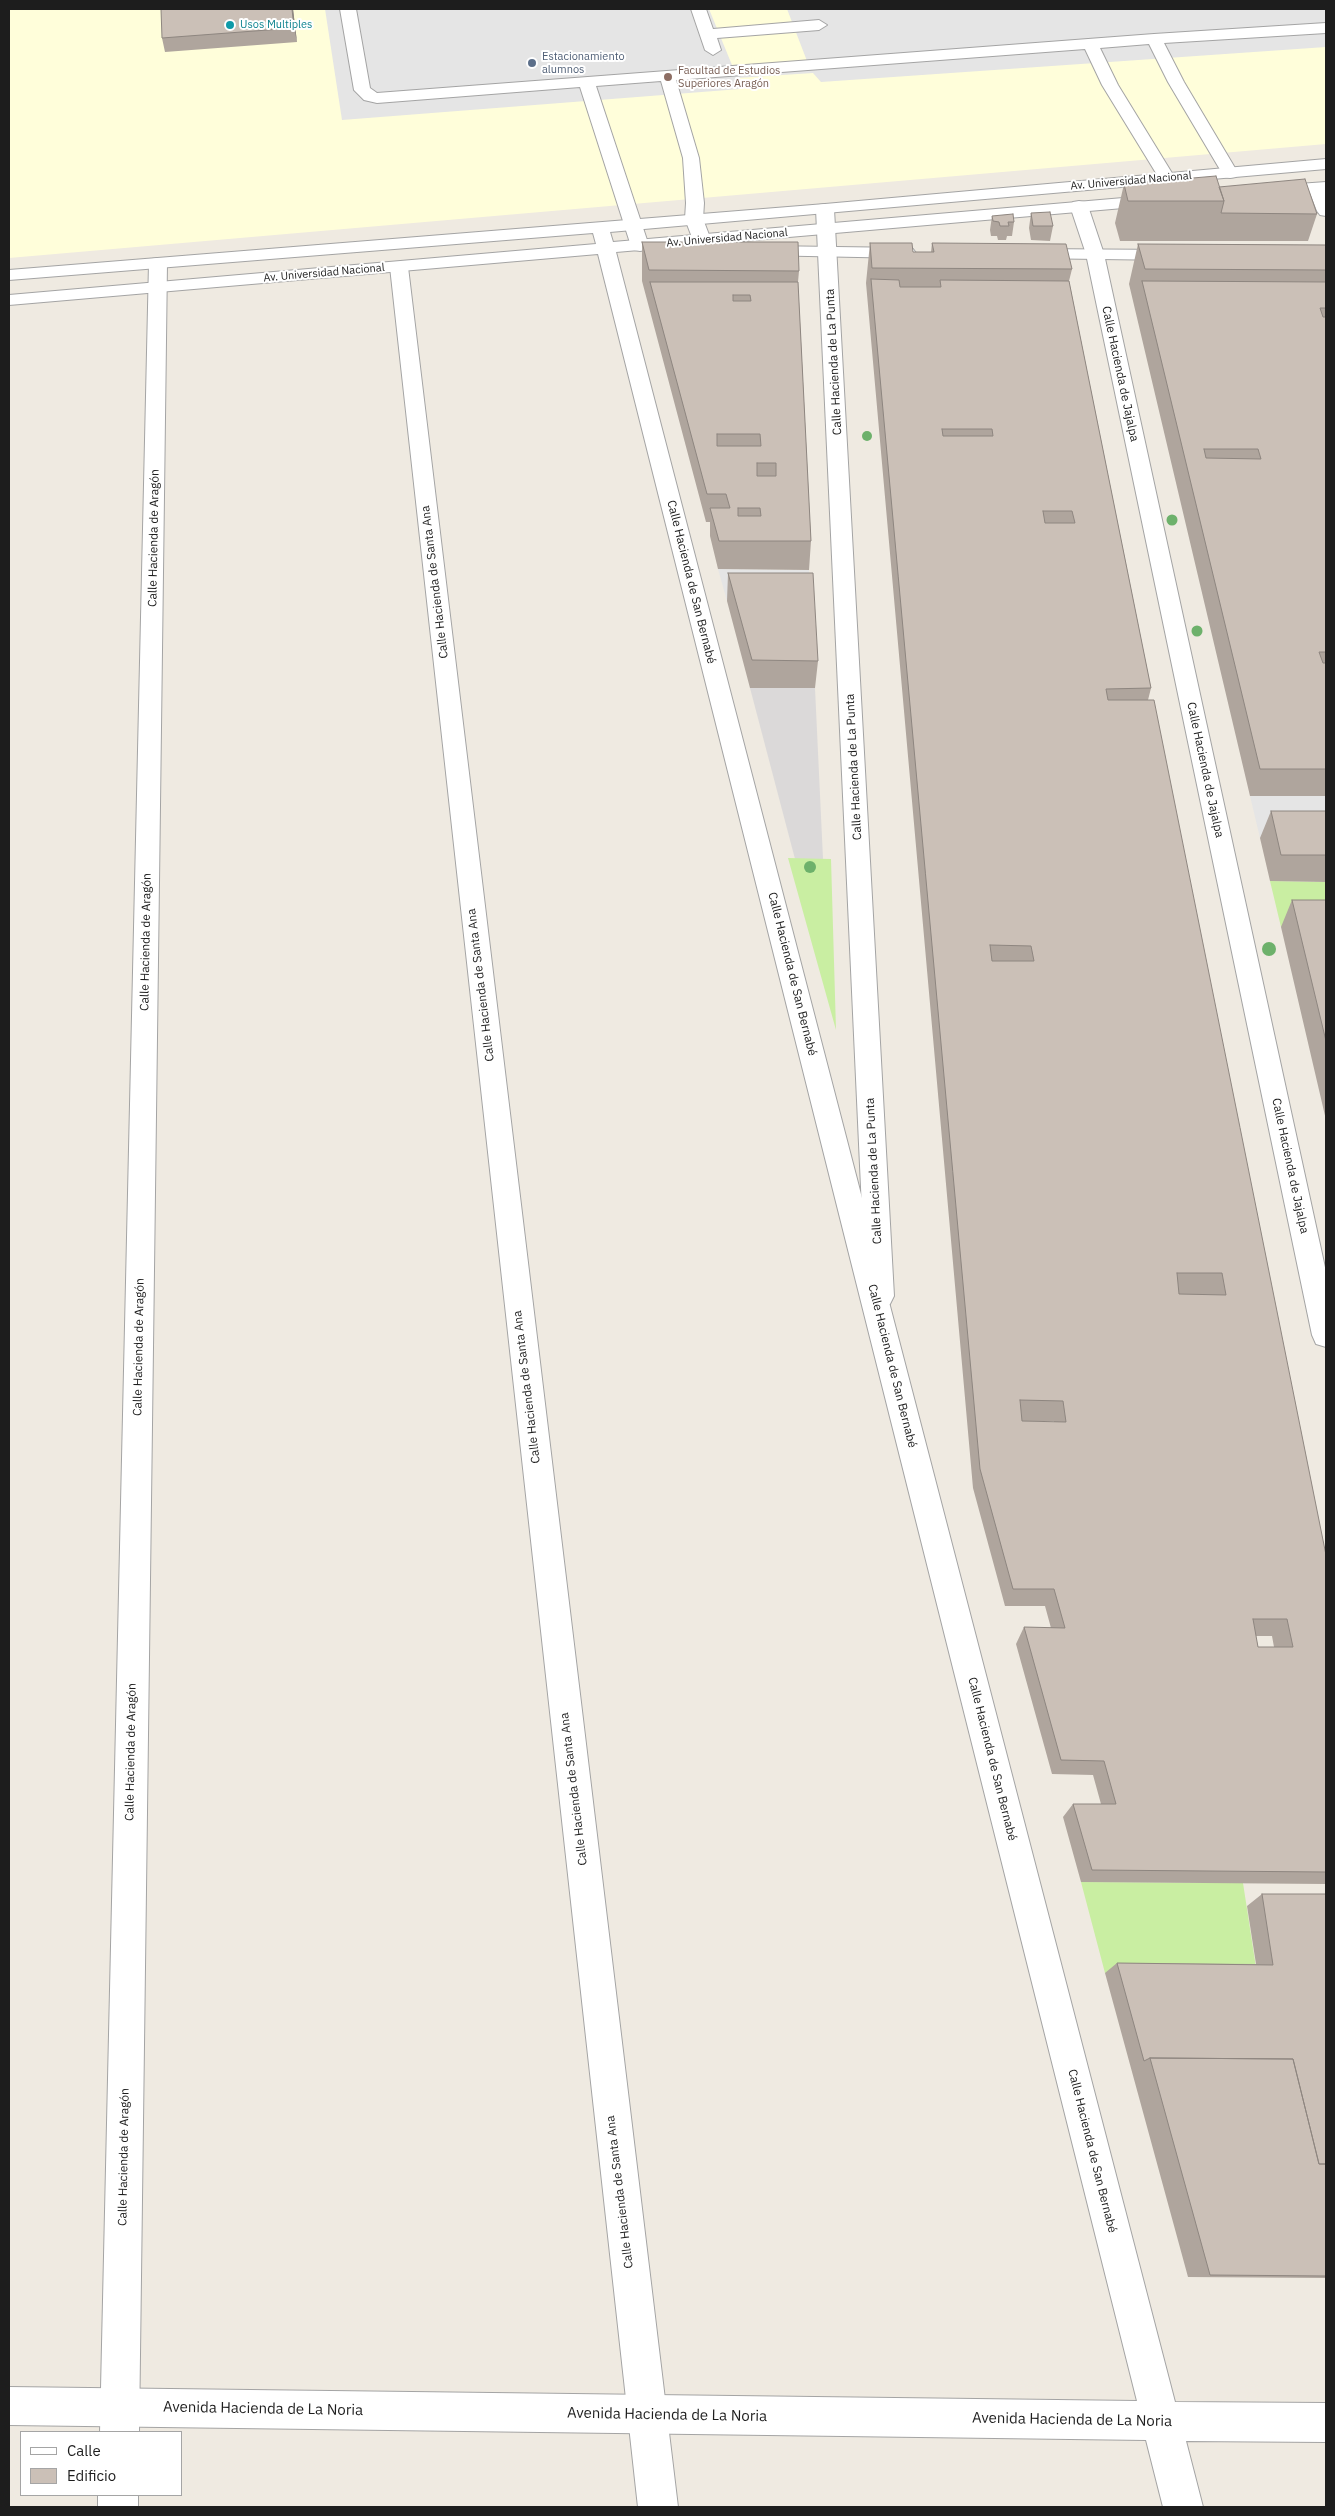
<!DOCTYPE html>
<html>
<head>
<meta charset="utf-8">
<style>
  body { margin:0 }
  #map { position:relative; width:1335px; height:2516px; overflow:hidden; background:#efeae1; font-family:"IBM Plex Sans",sans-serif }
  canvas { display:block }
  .frame { position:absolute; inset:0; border:10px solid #1d1d1d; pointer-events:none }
  .legend { position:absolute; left:20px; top:2431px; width:162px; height:65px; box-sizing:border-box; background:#fff; border:1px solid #a5a5a5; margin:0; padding:6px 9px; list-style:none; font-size:15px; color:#1d1d1d }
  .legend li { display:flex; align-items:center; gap:10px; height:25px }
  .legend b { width:25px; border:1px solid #a5a5a5 }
</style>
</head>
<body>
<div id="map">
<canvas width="1335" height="2516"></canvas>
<div class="frame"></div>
<ul class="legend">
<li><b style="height:6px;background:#fff"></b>Calle</li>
<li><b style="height:14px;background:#cbc0b7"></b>Edificio</li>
</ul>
</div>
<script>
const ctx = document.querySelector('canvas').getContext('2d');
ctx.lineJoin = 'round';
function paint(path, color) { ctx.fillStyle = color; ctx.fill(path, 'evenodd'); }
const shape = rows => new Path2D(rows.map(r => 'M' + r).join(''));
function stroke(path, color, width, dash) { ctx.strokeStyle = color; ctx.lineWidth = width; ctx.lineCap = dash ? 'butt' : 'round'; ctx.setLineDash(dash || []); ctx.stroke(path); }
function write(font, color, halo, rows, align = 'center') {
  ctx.font = font + ' "IBM Plex Sans",sans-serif'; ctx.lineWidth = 4; ctx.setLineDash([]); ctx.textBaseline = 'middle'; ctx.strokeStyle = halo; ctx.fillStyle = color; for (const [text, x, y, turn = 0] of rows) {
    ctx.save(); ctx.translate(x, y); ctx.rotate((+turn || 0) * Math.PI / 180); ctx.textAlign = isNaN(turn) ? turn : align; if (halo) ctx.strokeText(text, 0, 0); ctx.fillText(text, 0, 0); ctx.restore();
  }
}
paint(shape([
  [750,688,815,688,823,859,795,859]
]), '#dbd9d9');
paint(shape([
  [9,9,1326,9,1326,144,9,258]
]), '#fffeda');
paint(shape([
  [788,858,831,859,836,1030],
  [1270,881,1326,882,1326,927,1281,927],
  [1081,1882,1243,1883,1257,1974,1105,1973]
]), '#c9eea2');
paint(shape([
  [325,9,709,9,732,65,807,61,787,9,1326,9,1326,47,821,82,813,73,737,78,740,89,342,120],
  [718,569,809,570,811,601,727,601],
  [1250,796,1326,796,1326,838,1260,838]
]), '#e5e5e5');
const service = shape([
  [340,9,356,9,370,88,377,93,1154,34,1326,23,1326,33,1164,43,1184,82,1238,173,1236,177,1230,178,1224,177,1222,173,1168,82,1149,44,1100,48,1118,85,1175,178,1173,182,1167,183,1161,182,1159,178,1102,85,1085,49,676,80,699,158,704,203,703,219,711,240,708,244,702,245,696,244,693,240,685,219,686,203,683,158,661,81,596,86,649,246,646,250,640,251,634,250,631,246,580,87,377,103,364,100,354,90,340,9],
  [691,9,706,9,713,29,819,20,827,25,819,30,717,38,721,50,713,55,705,50,691,9]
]);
const minor = shape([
  [1316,183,1322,184,1326,192,1326,216,1320,215,1317,211,1308,188,1310,184,1316,183],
  [1079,201,1085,202,1088,206,1104,254,1326,1272,1326,1347,1316,1344,1312,1335,1086,254,1070,206,1073,202,1079,201],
  [825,204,831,205,834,209,894,1296,890,1304,880,1308,870,1304,866,1296,816,209,819,205,825,204],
  [158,258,164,259,167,263,139,2432,100,2432,149,263,152,259,158,258],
  [399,262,405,263,408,267,678,2507,638,2507,390,267,393,263,399,262],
  [98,2495,138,2495,138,2507,98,2507,98,2495]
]);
const tertiary = shape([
  [1326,159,1326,169,610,232,613,242,1158,195,1164,196,1167,200,1164,204,1158,205,616,252,1175,2402,1326,2403,1326,2442,1186,2441,1203,2507,1163,2507,1146,2440,9,2425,9,2387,1137,2401,598,254,9,305,9,295,596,244,593,233,9,280,9,270,825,204,1326,159],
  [1326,182,1326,192,1271,196,1265,195,1263,191,1265,187,1271,186,1326,182],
  [765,246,907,248,913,249,916,253,913,257,907,258,759,255,756,251,759,247,765,246],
  [1032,249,1174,250,1180,251,1183,255,1180,259,1174,260,1026,258,1023,254,1026,250,1032,249]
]);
stroke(service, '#a4a4a4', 2);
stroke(minor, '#a4a4a4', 2);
stroke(tertiary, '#a4a4a4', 2);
paint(service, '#fff');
paint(minor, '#fff');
paint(tertiary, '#fff');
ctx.fillStyle = '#6db16b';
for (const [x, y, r] of [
  [867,436,5],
  [1172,520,5.5],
  [1197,631,5.5],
  [810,867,6],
  [1269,949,7]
]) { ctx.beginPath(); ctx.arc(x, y, r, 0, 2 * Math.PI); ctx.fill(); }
paint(shape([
  [293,9,297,42,165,52,162,38],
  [1124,184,1219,187,1317,214,1308,241,1120,241,1115,223],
  [1031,213,1053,226,1050,241,1031,240,1029,228],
  [992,216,1014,222,1012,236,1007,236,1006,240,998,240,997,236,991,236,990,230],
  [642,242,799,271,798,282,811,541,809,570,718,569,710,536,710,522,706,522,642,281],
  [870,243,913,252,931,252,932,243,1072,269,1069,281,1151,688,1148,700,1326,1555,1326,1884,1081,1882,1063,1817,1073,1804,1101,1804,1093,1775,1052,1774,1016,1644,1024,1627,1051,1628,1045,1606,1005,1606,973,1488,866,283],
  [1022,1421,1054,1421,1054,1422],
  [1256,1636,1272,1636,1274,1647,1258,1647],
  [1138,244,1326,245,1326,796,1250,796,1129,284],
  [728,573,818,661,815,688,750,688,727,601],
  [1271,811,1326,811,1326,882,1270,881,1260,838],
  [1292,900,1326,900,1326,1120,1281,927],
  [1262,1894,1326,1894,1326,2278,1188,2277,1105,1973,1117,1963,1256,1964,1247,1906]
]), '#afa59d');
paint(shape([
  [292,9,293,9,297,42,294,28]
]), '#8e8680');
const building = shape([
  [161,9,292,9,294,28,162,38,161,9],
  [1216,176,1224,201,1128,201,1124,184,1216,176],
  [1305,179,1317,214,1221,213,1224,201,1219,187,1305,179],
  [1050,212,1053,226,1033,226,1031,213,1050,212],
  [1013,214,1014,222,1008,222,1009,226,1000,226,999,222,993,221,992,216,1013,214],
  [642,242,798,242,799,271,649,270,642,242],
  [870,243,912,243,913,252,934,252,932,243,1066,244,1072,269,872,268,870,243],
  [1138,244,1326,245,1326,270,1145,269,1138,244],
  [871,279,899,280,900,287,941,287,940,280,1069,281,1151,688,1106,689,1108,700,1154,700,1326,1555,1326,1872,1092,1870,1073,1804,1116,1804,1104,1761,1061,1760,1024,1627,1065,1628,1054,1589,1013,1589,980,1469,871,279],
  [942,429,992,429,993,436,943,436,942,429],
  [1043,511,1072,511,1075,523,1045,523,1043,511],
  [990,945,1031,946,1034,961,992,961,990,945],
  [1177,1273,1222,1273,1226,1295,1179,1294,1177,1273],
  [1020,1400,1063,1401,1066,1422,1022,1421,1020,1400],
  [1253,1619,1287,1619,1293,1647,1258,1647,1253,1619],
  [1142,281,1326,282,1326,308,1320,308,1323,317,1326,317,1326,652,1319,652,1323,663,1326,663,1326,769,1260,769,1142,281],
  [1204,449,1258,449,1261,459,1206,458,1204,449],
  [650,282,798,282,811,541,719,541,710,508,730,508,726,494,707,494,650,282],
  [733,295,750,295,751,301,733,301,733,295],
  [717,434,760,434,761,446,717,446,717,434],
  [757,463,776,463,776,476,757,476,757,463],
  [738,508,760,508,761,516,738,516,738,508],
  [728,573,813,573,818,661,752,660,728,573],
  [1271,811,1326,811,1326,855,1281,855,1271,811],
  [1292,900,1326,900,1326,1041,1292,900],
  [1262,1894,1326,1894,1326,2164,1319,2164,1293,2059,1150,2058,1144,2061,1117,1963,1273,1965,1262,1894],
  [1150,2058,1293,2059,1319,2164,1326,2164,1326,2276,1210,2275,1150,2058]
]);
paint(building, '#cbc0b7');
stroke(building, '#8e8680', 1);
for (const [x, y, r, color] of [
  [230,25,5,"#0f9aa8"],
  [532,63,5,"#5c6f8a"],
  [668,77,5,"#8d6e63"]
]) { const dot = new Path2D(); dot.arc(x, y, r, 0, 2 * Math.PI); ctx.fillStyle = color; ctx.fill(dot); stroke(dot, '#fff', 2); }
write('11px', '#0d838f', '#fff', [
  ["Usos Multiples",240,25]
], 'left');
write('11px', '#4e5e75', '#fff', [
  ["Estacionamiento",542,57],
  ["alumnos",542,70]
], 'left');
write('11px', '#785e54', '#fff', [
  ["Facultad de Estudios",678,71],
  ["Superiores Aragón",678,84]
], 'left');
write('11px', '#1d1d1d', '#fff', [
  ["Av. Universidad Nacional",1131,181,-5],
  ["Av. Universidad Nacional",727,238,-5],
  ["Av. Universidad Nacional",324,273,-5]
]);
write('12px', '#1d1d1d', '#fff', [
  ["Calle Hacienda de La Punta",834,362,-93],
  ["Calle Hacienda de Jajalpa",1120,374,78],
  ["Calle Hacienda de Aragón",154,538,-89],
  ["Calle Hacienda de Santa Ana",435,582,-97],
  ["Calle Hacienda de San Bernabé",691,582,76],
  ["Calle Hacienda de La Punta",854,767,-93],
  ["Calle Hacienda de Jajalpa",1205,770,78],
  ["Calle Hacienda de Aragón",146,942,-89],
  ["Calle Hacienda de San Bernabé",792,974,76],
  ["Calle Hacienda de Santa Ana",481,985,-97],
  ["Calle Hacienda de Jajalpa",1290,1166,78],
  ["Calle Hacienda de La Punta",874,1171,-93],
  ["Calle Hacienda de Aragón",139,1347,-89],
  ["Calle Hacienda de San Bernabé",892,1366,76],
  ["Calle Hacienda de Santa Ana",527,1387,-97],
  ["Calle Hacienda de Aragón",131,1752,-89],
  ["Calle Hacienda de San Bernabé",992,1759,76],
  ["Calle Hacienda de Santa Ana",574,1789,-97],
  ["Calle Hacienda de San Bernabé",1092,2151,76],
  ["Calle Hacienda de Aragón",124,2157,-89],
  ["Calle Hacienda de Santa Ana",620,2192,-97]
]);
write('15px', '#1d1d1d', '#fff', [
  ["Avenida Hacienda de La Noria",263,2409,1],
  ["Avenida Hacienda de La Noria",667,2415,1],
  ["Avenida Hacienda de La Noria",1072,2420,1]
]);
</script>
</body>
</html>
